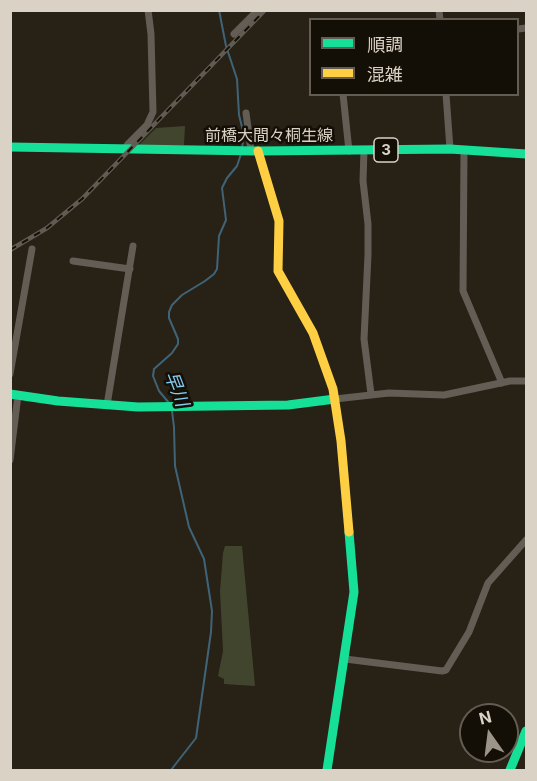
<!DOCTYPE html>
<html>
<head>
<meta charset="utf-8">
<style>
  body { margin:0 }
  #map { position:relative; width:537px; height:781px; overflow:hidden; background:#282116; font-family:Inter,"Noto Sans JP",sans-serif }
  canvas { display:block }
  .frame { position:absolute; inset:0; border:12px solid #dad2c5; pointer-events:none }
  .legend { position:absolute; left:309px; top:18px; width:210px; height:78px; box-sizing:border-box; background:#130e06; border:2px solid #635c52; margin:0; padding:8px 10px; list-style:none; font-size:18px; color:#dad2c5 }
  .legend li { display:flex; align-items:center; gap:12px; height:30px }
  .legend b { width:30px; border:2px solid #635c52 }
  .north { position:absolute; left:459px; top:703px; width:60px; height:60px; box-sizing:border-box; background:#130e06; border:2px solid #635c52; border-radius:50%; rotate:346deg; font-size:16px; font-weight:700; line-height:24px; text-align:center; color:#dad2c5 }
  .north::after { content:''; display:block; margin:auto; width:21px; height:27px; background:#9c9488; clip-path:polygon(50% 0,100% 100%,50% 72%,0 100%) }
</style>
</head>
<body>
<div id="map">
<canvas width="537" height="781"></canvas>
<div class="frame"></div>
<ul class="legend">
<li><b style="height:8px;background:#16e098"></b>順調</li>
<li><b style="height:8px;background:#ffcf43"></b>混雑</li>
</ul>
<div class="north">N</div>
</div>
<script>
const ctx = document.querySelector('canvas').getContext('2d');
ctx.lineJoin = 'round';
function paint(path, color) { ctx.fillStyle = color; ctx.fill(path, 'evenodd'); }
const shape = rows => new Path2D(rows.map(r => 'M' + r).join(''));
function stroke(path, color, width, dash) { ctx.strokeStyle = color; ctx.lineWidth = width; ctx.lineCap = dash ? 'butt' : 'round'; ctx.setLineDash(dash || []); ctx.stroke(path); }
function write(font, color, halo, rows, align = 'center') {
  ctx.font = font + ' Inter,"Noto Sans JP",sans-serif'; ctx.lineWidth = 5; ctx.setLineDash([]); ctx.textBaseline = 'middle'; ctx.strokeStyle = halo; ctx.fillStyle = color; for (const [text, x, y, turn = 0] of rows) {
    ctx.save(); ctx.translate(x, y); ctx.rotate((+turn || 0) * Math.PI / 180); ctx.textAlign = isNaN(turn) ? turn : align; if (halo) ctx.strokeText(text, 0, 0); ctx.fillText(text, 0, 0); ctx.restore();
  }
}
paint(shape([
  [185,126,184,145,139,145,156,128],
  [225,546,242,546,255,686,224,684,224,679,218,676,223,651,220,591,223,553]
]), '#42452e');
stroke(shape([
  [219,10,226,46,237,79,239,115,244,135,242,148],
  [169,403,159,391,153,376,154,369,172,353,178,344,178,339,169,318,169,312,172,305,182,295,205,281,214,274,217,269,219,236,226,220,222,188,227,178,237,166,241,154],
  [171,770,196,738,211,632,212,611,204,559,189,527,175,466,174,427,172,411]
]), '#3f6478', 2);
stroke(shape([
  [439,10,440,20],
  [518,29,526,28],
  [234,34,258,10],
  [343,94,349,151],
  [446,94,450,149],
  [246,113,251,151],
  [124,150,128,144,147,125,153,112,151,34,148,10],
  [364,150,363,181,368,224,368,255,364,339,371,394],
  [464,150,463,291,502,383],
  [73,261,130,269],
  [10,374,32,249],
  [335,399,389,393,444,395,510,381,526,381],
  [107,405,133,246],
  [10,460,18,395],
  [345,659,442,671,446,670,469,632,488,583,526,540]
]), '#635d55', 7);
stroke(shape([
  [10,147,258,151,450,149,526,154],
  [10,394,58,401,138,407,288,405,335,399],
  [327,770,354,592,349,532],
  [510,770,526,731]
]), '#16e098', 9);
stroke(shape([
  [258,151,279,221,278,271,313,333,333,389,341,441,349,532]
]), '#ffcf43', 9);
const rail = shape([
  [10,250,47,228,82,199,265,10]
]);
stroke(rail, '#615c53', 4.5);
stroke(rail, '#130e06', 2, [7]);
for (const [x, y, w] of [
  [386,150,24]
]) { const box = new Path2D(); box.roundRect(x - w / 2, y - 12, w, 24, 4.5); ctx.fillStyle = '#130e06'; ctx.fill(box); stroke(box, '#dad2c5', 1.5); }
write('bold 15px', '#dad2c5', null, [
  ["3",386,150]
]);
write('16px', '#dad2c5', '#130e06', [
  ["前橋大間々桐生線",269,136]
]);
write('italic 18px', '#86ccf2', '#130e06', [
  ["早川",176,389,69]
]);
</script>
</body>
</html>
